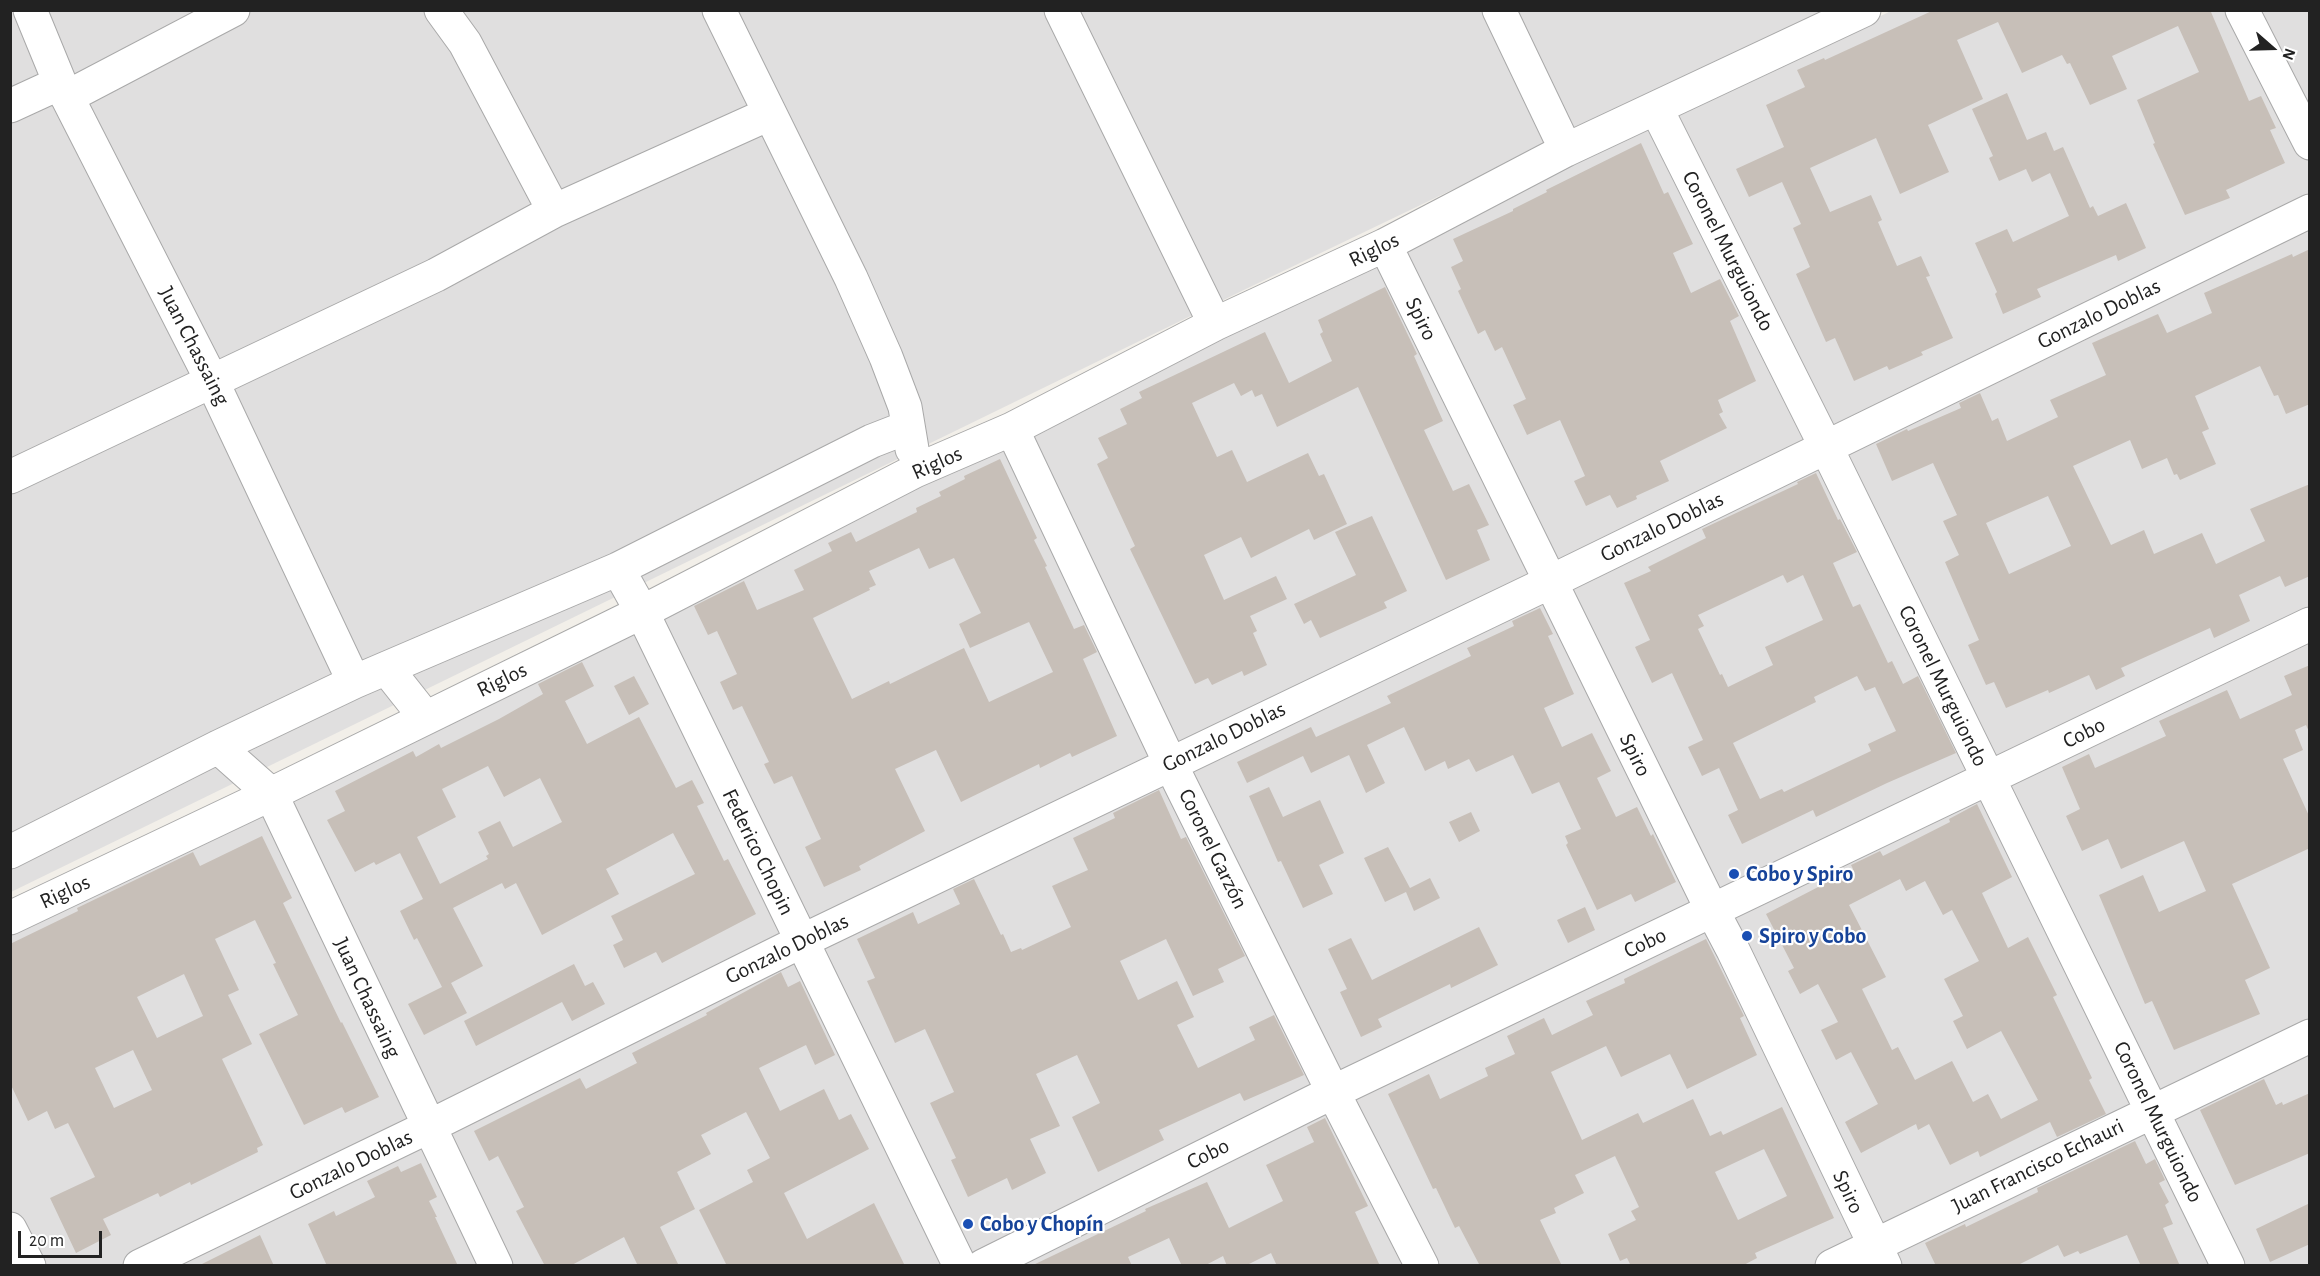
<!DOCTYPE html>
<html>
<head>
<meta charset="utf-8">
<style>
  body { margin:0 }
  #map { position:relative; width:2320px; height:1276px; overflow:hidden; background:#f2efe9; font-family:"Alegreya Sans",sans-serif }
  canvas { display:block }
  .frame { position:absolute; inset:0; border:12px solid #222; pointer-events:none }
  .north { position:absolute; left:2242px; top:18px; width:60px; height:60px; -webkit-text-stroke:4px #fff; paint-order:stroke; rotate:110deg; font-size:16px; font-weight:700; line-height:24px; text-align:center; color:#222 }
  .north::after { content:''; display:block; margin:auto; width:21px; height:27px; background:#222; clip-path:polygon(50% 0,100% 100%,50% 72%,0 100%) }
  .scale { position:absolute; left:18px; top:1231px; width:84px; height:27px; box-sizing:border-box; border:3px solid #222; border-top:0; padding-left:8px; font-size:18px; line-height:21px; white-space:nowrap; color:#222; -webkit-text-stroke:4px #fff; paint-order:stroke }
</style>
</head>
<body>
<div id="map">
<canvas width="2320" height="1276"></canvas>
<div class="frame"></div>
<div class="north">N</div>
<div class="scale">20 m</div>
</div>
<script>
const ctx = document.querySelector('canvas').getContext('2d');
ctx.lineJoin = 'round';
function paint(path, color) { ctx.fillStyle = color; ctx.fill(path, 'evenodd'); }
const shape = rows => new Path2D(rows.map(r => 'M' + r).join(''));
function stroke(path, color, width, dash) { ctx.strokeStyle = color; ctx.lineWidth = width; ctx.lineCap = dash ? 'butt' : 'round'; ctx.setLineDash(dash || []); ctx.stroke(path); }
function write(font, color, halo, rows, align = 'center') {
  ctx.font = font + ' "Alegreya Sans",sans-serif'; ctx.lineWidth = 4.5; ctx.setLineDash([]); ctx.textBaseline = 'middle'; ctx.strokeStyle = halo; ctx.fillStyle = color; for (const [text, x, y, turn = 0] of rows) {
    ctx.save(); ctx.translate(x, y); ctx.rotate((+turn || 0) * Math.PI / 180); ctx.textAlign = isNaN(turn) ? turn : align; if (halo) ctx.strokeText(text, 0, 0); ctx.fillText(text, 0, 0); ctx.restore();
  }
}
paint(shape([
  [11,11,1824,11,1250,287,11,892],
  [1891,11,2309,11,2309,1265,11,1266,11,924]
]), '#e0dfdf');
paint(shape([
  [1934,10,2213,10,2211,12,2249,101,2261,96,2276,128,2270,130,2285,163,2226,190,2230,198,2185,215,2153,144,2155,143,2137,100,2199,72,2178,26,2112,56,2127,89,2090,105,2070,63,2067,64,2062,55,2022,73,1998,22,1957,40,1983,99,1928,125,1949,172,1900,194,1876,138,1810,168,1830,212,1871,195,1882,220,1878,222,1897,266,1921,256,1930,276,1926,277,1953,338,1921,352,1923,355,1889,370,1887,366,1854,381,1835,338,1826,342,1796,274,1810,267,1793,228,1801,224,1782,182,1749,197,1736,169,1784,147,1766,105,1805,87,1797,70,1824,58,1825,60],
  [2007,93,2027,140,2046,132,2054,151,2063,147,2090,208,2093,206,2098,216,2126,203,2146,248,2118,261,2116,255,2037,289,2041,297,2003,314,1995,294,1997,292,1975,243,2007,229,2013,242,2069,216,2050,173,2032,182,2026,169,1999,181,1989,158,1993,156,1972,109],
  [1641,143,1664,194,1668,192,1693,244,1673,253,1691,293,1720,279,1739,316,1730,321,1756,381,1718,400,1723,412,1719,414,1727,428,1660,461,1669,481,1636,496,1637,499,1617,508,1610,495,1586,506,1574,481,1585,476,1560,420,1527,435,1513,405,1526,399,1502,347,1495,351,1485,330,1478,334,1458,291,1461,289,1451,267,1463,261,1453,239,1513,211,1513,209,1547,192,1546,190],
  [2310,249,2310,404,2286,414,2278,395,2274,396,2260,366,2195,396,2209,429,2202,432,2216,464,2180,480,2177,474,2174,475,2167,458,2142,469,2130,440,2073,466,2111,545,2144,530,2154,554,2202,533,2216,564,2265,541,2250,509,2310,484,2310,576,2285,587,2280,576,2239,595,2250,621,2214,638,2210,628,2121,668,2125,676,2096,690,2089,675,2049,693,2048,690,2006,708,1994,682,1986,685,1968,645,1979,640,1945,562,1959,555,1943,521,1957,515,1933,463,1892,481,1876,444,1907,429,1908,431,1961,408,1959,403,1980,393,1992,421,1998,418,2007,441,2058,417,2050,400,2106,375,2092,343,2158,314,2167,333,2212,313,2204,293,2292,254,2293,257],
  [2048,496,2071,546,2009,574,1986,523],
  [1385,287,1417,354,1414,356,1443,421,1424,430,1453,491,1469,484,1489,525,1477,530,1490,560,1446,580,1358,387,1277,427,1262,394,1255,397,1252,390,1241,396,1234,383,1192,403,1217,457,1232,450,1247,482,1308,453,1319,476,1324,474,1347,524,1314,540,1309,529,1251,558,1241,537,1204,555,1224,600,1276,576,1287,599,1250,616,1257,631,1253,633,1267,665,1244,676,1242,671,1212,685,1208,678,1195,684,1130,549,1135,546,1097,464,1108,458,1098,438,1127,424,1120,409,1142,398,1139,392,1265,332,1289,383,1332,361,1320,334,1323,332,1318,320],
  [1000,459,1037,538,1034,540,1047,566,1045,567,1074,629,1084,625,1097,652,1083,659,1117,736,1072,757,1070,753,1040,768,1039,764,961,802,936,750,895,769,925,831,859,866,861,870,824,887,805,847,821,839,792,776,774,784,764,764,769,762,742,706,733,710,720,682,737,674,717,631,708,635,694,606,744,581,757,610,804,590,794,570,832,551,828,543,851,532,856,542,917,512,916,508,941,496,939,492,965,479,964,476],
  [919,548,929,569,954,558,981,613,959,624,970,648,1029,622,1053,672,989,702,964,648,890,684,889,681,852,699,813,618,870,590,869,588,876,585,869,571],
  [1816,473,1838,520,1840,519,1857,552,1833,563,1853,607,1860,604,1888,663,1892,661,1903,684,1918,676,1956,753,1887,783,1816,817,1813,810,1742,844,1728,815,1738,810,1719,768,1702,776,1688,747,1703,740,1672,673,1652,683,1635,647,1650,640,1624,583,1651,571,1648,567,1706,538,1702,529,1798,484,1797,482],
  [1783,575,1787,583,1803,575,1823,620,1765,647,1773,665,1728,687,1722,674,1720,675,1698,629,1704,626,1698,615],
  [1857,676,1865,691,1875,687,1896,731,1868,744,1871,751,1784,792,1782,789,1760,799,1733,743,1816,702,1814,697],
  [1372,516,1407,591,1384,602,1387,608,1320,638,1311,620,1304,624,1294,604,1356,575,1335,532],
  [1540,608,1553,634,1548,636,1574,694,1544,708,1562,747,1592,733,1611,771,1597,778,1616,817,1637,807,1651,836,1653,834,1676,882,1635,902,1631,894,1597,910,1566,845,1568,843,1565,836,1581,829,1559,782,1532,794,1513,755,1476,772,1469,759,1448,769,1445,761,1425,771,1404,727,1367,745,1385,783,1366,793,1349,755,1311,773,1303,756,1247,783,1237,762,1311,727,1316,737,1391,703,1387,696,1471,656,1467,648,1514,626,1512,621],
  [582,662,594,686,565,701,587,744,639,717,676,788,692,780,704,803,697,806,724,861,728,859,756,914,662,963,656,952,624,968,613,945,623,940,611,916,695,874,673,833,606,869,619,894,542,935,516,883,505,889,502,883,453,908,483,966,451,983,467,1013,424,1035,408,1004,442,987,417,938,414,940,400,911,423,899,400,853,376,865,374,862,355,872,327,820,345,811,335,791,413,751,416,757,439,744,441,748,499,719,543,694,538,684],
  [488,766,504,797,540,778,562,822,513,847,500,821,478,832,489,854,486,856,488,859,440,884,417,837,456,817,442,789],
  [2310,665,2310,734,2306,725,2295,730,2303,750,2283,759,2310,818,2310,848,2232,884,2270,968,2245,980,2260,1014,2174,1050,2152,1001,2145,1004,2099,895,2143,875,2159,912,2206,891,2184,841,2121,869,2108,839,2082,851,2066,816,2080,809,2062,767,2089,754,2095,768,2166,736,2159,721,2227,690,2240,719,2292,695,2284,676],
  [634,676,649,704,629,715,614,686],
  [1269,787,1283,817,1320,800,1344,853,1319,865,1333,894,1303,908,1281,861,1278,862,1249,796],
  [1159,790,1181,839,1186,837,1245,956,1218,969,1224,982,1193,996,1166,939,1120,961,1138,1000,1177,981,1194,1017,1177,1025,1198,1068,1255,1040,1249,1027,1274,1015,1304,1075,1244,1101,1240,1093,1159,1130,1164,1140,1098,1172,1072,1117,1100,1103,1077,1055,1036,1074,1060,1126,1030,1139,1046,1173,1012,1190,1007,1178,968,1197,951,1160,956,1158,930,1103,954,1092,925,1029,895,1043,867,981,875,978,857,939,913,912,918,924,960,904,953,889,974,879,1001,935,1003,934,1011,952,1021,948,1022,950,1071,927,1052,886,1088,870,1073,838,1115,818,1113,813],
  [1977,804,2012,877,1982,893,2008,948,2028,937,2057,995,2053,997,2092,1078,2089,1080,2106,1114,2057,1137,2050,1122,1980,1157,1978,1151,1950,1165,1929,1124,1918,1130,1916,1124,1861,1153,1845,1122,1878,1104,1851,1052,1836,1060,1821,1030,1838,1022,1818,984,1800,994,1788,971,1794,968,1766,914,1853,869,1851,865,1880,851,1883,856,1950,822,1949,819],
  [1900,879,1906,891,1925,881,1943,915,1952,910,1979,961,1944,979,1963,1016,1953,1021,1967,1049,2001,1031,2038,1100,2001,1119,1988,1094,1973,1102,1952,1061,1915,1080,1898,1047,1892,1050,1862,989,1886,977,1849,905],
  [1471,812,1480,831,1459,842,1449,822],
  [262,836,292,898,283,903,341,1023,342,1022,379,1097,345,1113,342,1107,304,1125,259,1034,298,1015,273,964,276,963,255,920,215,939,239,990,228,995,252,1044,222,1059,263,1145,257,1148,258,1152,191,1185,190,1182,160,1197,158,1193,103,1219,111,1235,76,1253,50,1198,95,1177,68,1123,55,1129,47,1111,28,1121,10,1083,10,944,78,911,77,908,193,852,200,866],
  [184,974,203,1016,157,1038,137,997],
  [133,1050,152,1090,114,1108,95,1068],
  [1388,847,1410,888,1430,878,1440,898,1414,911,1406,892,1385,902,1364,858],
  [1585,907,1595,930,1568,943,1557,920],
  [1479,927,1498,965,1451,988,1450,984,1378,1019,1382,1027,1361,1037,1340,992,1347,989,1328,949,1351,938,1372,980],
  [1706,939,1744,1016,1740,1018,1757,1055,1687,1089,1670,1054,1621,1077,1606,1046,1551,1072,1582,1140,1638,1113,1643,1123,1693,1099,1710,1136,1721,1131,1723,1135,1782,1107,1834,1218,1755,1253,1757,1258,1742,1266,1631,1266,1627,1258,1620,1261,1608,1234,1636,1220,1631,1211,1639,1207,1615,1156,1575,1175,1584,1193,1554,1208,1556,1213,1540,1220,1562,1266,1480,1266,1459,1226,1455,1228,1436,1188,1433,1189,1388,1094,1429,1074,1440,1099,1488,1076,1485,1068,1515,1054,1507,1036,1544,1018,1552,1035,1593,1015,1586,1001,1625,983,1624,979],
  [1764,1149,1787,1196,1738,1220,1715,1172],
  [574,964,585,986,593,982,605,1004,572,1021,562,1002,476,1046,464,1021],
  [781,972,788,987,800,981,835,1055,815,1065,806,1045,759,1068,780,1111,824,1089,839,1120,851,1114,869,1149,784,1193,807,1239,874,1203,905,1266,727,1266,699,1210,753,1182,747,1170,770,1158,746,1112,701,1135,711,1154,677,1172,695,1209,660,1227,679,1266,638,1266,624,1237,570,1266,545,1266,516,1211,524,1207,498,1156,489,1161,474,1131,580,1078,586,1089,637,1063,632,1053,707,1015,706,1013],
  [2264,1079,2276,1105,2282,1102,2283,1105,2310,1093,2310,1153,2235,1185,2200,1110],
  [1325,1118,1368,1206,1355,1212,1380,1266,1277,1266,1271,1253,1245,1266,1227,1266,1223,1256,1204,1266,1182,1266,1169,1238,1128,1257,1132,1266,1031,1266,1146,1211,1145,1209,1207,1182,1229,1228,1283,1201,1266,1165,1314,1142,1307,1127],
  [2135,1141,2146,1164,2155,1159,2165,1180,2159,1183,2169,1202,2165,1205,2173,1224,2163,1228,2180,1266,2141,1266,2127,1235,2080,1254,2078,1251,2064,1257,2058,1245,2016,1266,1936,1266,1925,1243,1965,1224,1966,1227,2038,1192,2037,1188],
  [421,1163,437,1197,429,1201,437,1217,435,1217,458,1266,327,1266,308,1224,334,1211,336,1216,375,1197,367,1181,398,1166,401,1172],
  [2310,1203,2310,1244,2270,1262,2256,1229],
  [260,1235,274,1266,198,1266]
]), '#c7bfb8');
const minor = shape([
  [30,10,60,83,212,381,354,682],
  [441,10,465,43,554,211],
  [719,10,851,278,886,357,905,407,912,449],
  [1061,10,1215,324],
  [1499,10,1566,150],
  [2242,10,2310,143],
  [67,97,233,10],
  [10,106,60,83],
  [1656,108,1826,447,2228,1266],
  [1385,245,1713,912,1733,950,1885,1266],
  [1012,429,1170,763,1333,1092,1422,1266],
  [10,477,436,275,554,211,769,114],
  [618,569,642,612,960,1266],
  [387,669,425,717],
  [218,747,271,794,496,1266],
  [10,852,218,747,354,682,618,569,872,441,908,427],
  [10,918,271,794,642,612,915,471,1012,429,1215,324,1385,245,1566,150,1864,10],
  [10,1229,29,1266],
  [140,1266,428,1127,802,941,1550,582,2310,211],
  [983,1266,1333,1092,2310,624],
  [1832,1266,2310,1036]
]);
stroke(minor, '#a9a9a9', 35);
stroke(minor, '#fff', 33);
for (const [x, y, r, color] of [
  [1734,874,6,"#1a4fb4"],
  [1747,936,6,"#1a4fb4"],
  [968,1224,6,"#1a4fb4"]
]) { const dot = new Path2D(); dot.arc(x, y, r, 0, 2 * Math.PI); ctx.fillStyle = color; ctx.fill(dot); stroke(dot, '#fff', 2); }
write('22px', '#222', '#fff', [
  ["Riglos",1374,250,-26],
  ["Coronel Murguiondo",1728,251,63],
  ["Gonzalo Doblas",2099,314,-26],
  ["Spiro",1421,319,64],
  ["Juan Chassaing",194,346,63],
  ["Riglos",937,463,-24],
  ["Gonzalo Doblas",1662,527,-26],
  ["Riglos",502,680,-26],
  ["Coronel Murguiondo",1943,686,64],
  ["Cobo",2084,733,-26],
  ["Gonzalo Doblas",1224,737,-26],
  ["Spiro",1635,755,64],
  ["Coronel Garzón",1213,849,64],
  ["Federico Chopin",758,852,64],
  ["Riglos",65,892,-25],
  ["Cobo",1645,943,-25],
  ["Gonzalo Doblas",787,949,-26],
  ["Juan Chassaing",367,998,65],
  ["Coronel Murguiondo",2158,1122,64],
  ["Cobo",1208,1154,-26],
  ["Gonzalo Doblas",351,1165,-26],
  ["Juan Francisco Echauri",2038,1166,-26],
  ["Spiro",1848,1192,65]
]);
write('bold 22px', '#164399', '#fff', [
  ["Cobo y Spiro",1746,874],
  ["Spiro y Cobo",1759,936],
  ["Cobo y Chopín",980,1224]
], 'left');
</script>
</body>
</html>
